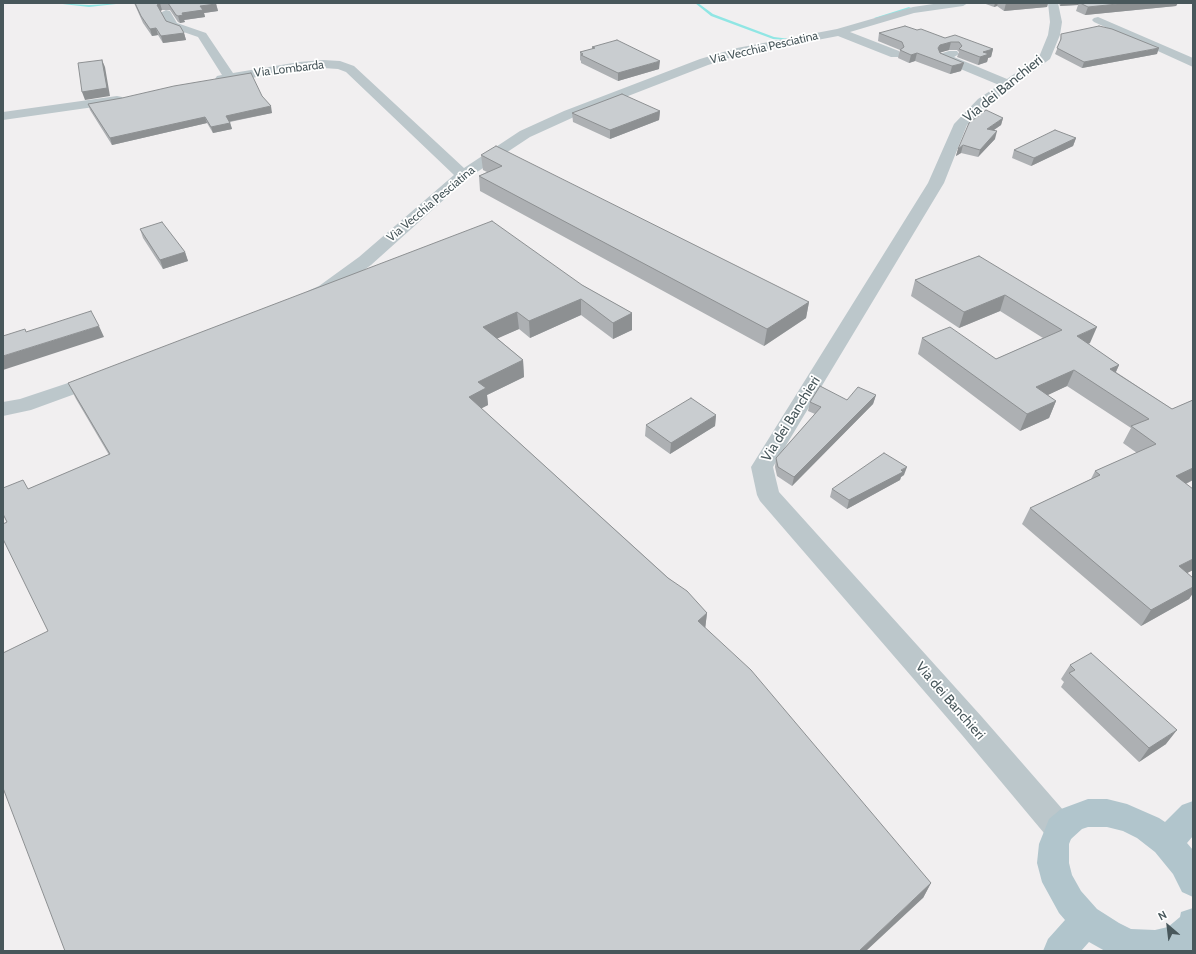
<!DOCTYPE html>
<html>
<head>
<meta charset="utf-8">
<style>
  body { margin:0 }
  #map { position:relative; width:1196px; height:954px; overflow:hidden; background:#f1eff0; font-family:Cabin,sans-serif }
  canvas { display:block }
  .frame { position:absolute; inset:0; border:4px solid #48575b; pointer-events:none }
  .north { position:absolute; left:1148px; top:906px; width:40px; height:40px; -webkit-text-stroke:3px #fff; paint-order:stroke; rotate:332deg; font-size:11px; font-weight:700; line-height:16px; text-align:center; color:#48575b }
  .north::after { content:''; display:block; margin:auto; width:14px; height:18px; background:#48575b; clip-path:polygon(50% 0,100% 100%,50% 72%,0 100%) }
</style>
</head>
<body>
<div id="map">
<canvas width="1196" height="954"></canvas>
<div class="frame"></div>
<div class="north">N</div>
</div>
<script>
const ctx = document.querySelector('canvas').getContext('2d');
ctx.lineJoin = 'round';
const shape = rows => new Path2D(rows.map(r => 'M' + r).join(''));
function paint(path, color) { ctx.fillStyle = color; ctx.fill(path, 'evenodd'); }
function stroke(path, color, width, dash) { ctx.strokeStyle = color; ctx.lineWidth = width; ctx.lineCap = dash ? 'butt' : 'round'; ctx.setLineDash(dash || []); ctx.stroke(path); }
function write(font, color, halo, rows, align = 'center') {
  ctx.font = font + ' Cabin,sans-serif'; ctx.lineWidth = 3.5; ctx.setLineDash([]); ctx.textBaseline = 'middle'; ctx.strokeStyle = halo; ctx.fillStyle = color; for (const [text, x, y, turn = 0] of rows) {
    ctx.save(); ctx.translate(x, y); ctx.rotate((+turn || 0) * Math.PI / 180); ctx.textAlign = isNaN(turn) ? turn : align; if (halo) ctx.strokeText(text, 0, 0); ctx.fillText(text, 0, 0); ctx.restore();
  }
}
paint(shape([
  [54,3,89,5,125,3,89,7,54,3],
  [695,3,698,3,713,14,774,37,790,39,788,40,773,39,711,16,695,3],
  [909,7,911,8,877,19,874,18,909,7]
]), '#90e6e4');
paint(shape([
  [940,3,968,3,963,6,914,13,850,32,899,51,901,54,899,57,891,57,838,36,739,55,708,65,574,117,530,137,468,178,371,265,331,294,314,300,308,299,305,295,308,291,319,286,359,257,454,175,346,72,338,69,323,68,299,70,221,83,217,82,215,79,217,76,222,75,198,37,169,27,160,13,166,10,170,11,177,23,206,33,233,73,299,62,323,60,340,61,354,66,464,168,520,131,564,111,700,59,737,48,837,29,913,7,940,3],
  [1048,3,1058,3,1062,22,1060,35,1050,59,988,105,967,125,944,183,773,467,779,492,982,717,1071,819,1075,829,1071,839,1060,844,1049,839,962,735,760,501,757,495,751,467,928,183,954,124,978,99,999,85,939,60,937,57,939,54,949,51,957,51,959,54,954,57,1007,79,1039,57,1048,35,1050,22,1048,3],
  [1098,17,1193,58,1193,67,1094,22,1092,20,1094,18,1098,17],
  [117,96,122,97,124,100,122,103,3,120,3,112,117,96],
  [98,373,105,375,108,379,105,383,31,410,3,416,3,402,20,399,98,373]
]), '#bcc7cb');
paint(shape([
  [1088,799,1107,799,1127,804,1159,818,1165,822,1182,805,1193,801,1193,836,1187,843,1193,850,1193,897,1182,892,1173,874,1155,852,1137,838,1123,831,1107,827,1088,827,1082,829,1071,839,1069,844,1069,863,1072,875,1081,891,1097,909,1119,923,1131,929,1155,930,1168,927,1180,917,1181,912,1193,908,1193,949,1191,951,1105,951,1089,942,1081,951,1043,951,1048,939,1065,920,1059,913,1042,882,1037,863,1039,844,1049,819,1061,809,1088,799]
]), '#b1c5cc');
paint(shape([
  [134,3,216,3,218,11,204,13,205,17,184,20,185,22,180,23,178,22,170,10,162,10,160,11,166,21,184,33,186,40,163,43,158,35,152,36,143,23],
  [983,3,1048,3,1047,7,1004,11,997,6,994,7],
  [1059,3,1178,3,1176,6,1085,15,1076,11,1078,5,1060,6],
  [917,30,945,38,993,49,991,57,988,58,987,62,978,65,957,57,959,52,957,50,949,50,940,52,961,71,950,74,915,61,909,63,898,58,900,50,878,41,879,33],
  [1061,34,1157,54,1082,68,1055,54,1060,42],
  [592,47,659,69,618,81,581,63,581,61,580,60,580,52,592,49],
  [262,96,272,113,230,122,232,129,213,133,207,123,112,145,90,110,88,104,122,98],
  [660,111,659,120,610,139,573,122,572,113],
  [1003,118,1001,125,994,130,995,139,978,157,961,153,956,156,958,149],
  [1076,138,1073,146,1031,166,1012,158,1014,150],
  [481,155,809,302,806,318,764,346,480,191,479,176,487,172,483,170],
  [140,229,185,252,188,261,163,269,143,238],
  [979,256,1090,343,1088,344,1119,365,1116,372,1172,409,1193,400,1193,480,1186,484,1193,570,1187,573,1193,578,1193,593,1189,599,1141,626,1022,524,1030,508,1091,479,1095,471,1137,453,1123,443,1131,428,1067,386,1047,395,1056,401,1049,418,1020,431,918,354,922,338,996,359,1043,338,1000,311,959,328,911,296,915,280],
  [582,285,632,313,632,330,613,339,581,315,530,338,519,329,497,338,523,360,524,377,487,395,488,405,481,408,707,613,705,628,931,883,923,898,48,631,7,522,28,489,109,455,76,399,68,383],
  [876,395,873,404,792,486,777,476,775,467,776,458,815,414,808,411,810,402,847,400],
  [716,415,715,426,670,454,645,436,646,425],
  [904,475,901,477,900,480,847,509,830,497,832,489],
  [1070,665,1166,744,1139,762,1061,687,1064,682,1061,679]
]), '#adb0b3');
paint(shape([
  [160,3,162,10,159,12,157,5],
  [995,3,998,3,997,6,994,7],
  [1006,3,1048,3,1047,7,1004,11],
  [1061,3,1079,3,1078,5,1060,6],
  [1127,3,1178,3,1176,6,1085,15,1088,7],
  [216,4,218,11,204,13,205,17,184,20,185,22,180,23,178,16,182,13,200,6],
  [156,28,158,35,152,36,150,29],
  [184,33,186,40,163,43,161,36],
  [951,42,949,50,939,53,938,48,940,45],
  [1159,48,1157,54,1082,68,1084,62],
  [993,49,991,57,988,58,987,62,978,65,980,57,983,52],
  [917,53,915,61,909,63,911,55],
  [102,60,105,67,110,96,85,100,82,92],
  [660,61,659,69,618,81,618,73],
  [964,63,961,71,950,74,952,66],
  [271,106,272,113,227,122,226,116],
  [660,111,659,120,610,139,610,130],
  [205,117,207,123,112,145,110,138],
  [1003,118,1001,125,985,136,987,129],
  [230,123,232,129,213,133,211,127],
  [997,131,995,139,978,157,980,150],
  [1076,138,1073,146,1031,166,1034,158],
  [963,145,961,153,956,156,958,149],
  [185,252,188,261,163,269,160,260],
  [1005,295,1000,311,959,328,964,312],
  [581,299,581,315,530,338,529,321],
  [809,302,806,318,764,346,767,329],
  [517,312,519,329,485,344,483,327],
  [632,313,632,330,613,339,613,323],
  [99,326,104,337,3,370,3,356],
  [1097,327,1090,343,1070,352,1077,336],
  [523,360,524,377,487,395,488,405,471,414,469,397,478,382],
  [1119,365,1111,382,1110,369],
  [1074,370,1067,386,1029,404,1036,387],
  [876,395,873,404,792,486,794,477],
  [1056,401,1049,418,1020,431,1027,414],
  [716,415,715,426,670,454,671,443],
  [907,467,904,475,901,477,900,480,847,509,849,500],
  [1193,468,1193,480,1166,493,1176,476],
  [1193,559,1193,570,1168,583,1179,566],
  [1193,587,1193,593,1189,599,1141,626,1151,610],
  [707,613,705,630,698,621],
  [1177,730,1166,744,1139,762,1149,748],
  [931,883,923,898,866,951,859,951]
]), '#8d9092');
const building = shape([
  [135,3,160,3,157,5,166,21,180,26,184,33,161,36,156,28,150,29,141,16,135,3],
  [168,3,216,3,216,4,200,6,203,10,182,13,183,15,178,16,176,15,168,3],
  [1080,3,1127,3,1088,7,1080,3],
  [905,26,917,30,921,29,945,38,955,35,993,49,983,52,989,54,980,57,959,49,962,46,959,42,951,42,940,45,938,48,940,53,964,63,952,66,917,53,911,55,900,50,904,47,902,42,879,33,905,26],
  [1099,26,1112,29,1159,48,1084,62,1057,48,1061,39,1061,34,1099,26],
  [617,40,660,61,618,73,581,55,583,54,580,52,595,48,592,47,617,40],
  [102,60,107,88,82,92,78,63,102,60],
  [251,73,262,96,271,106,226,116,230,123,211,127,205,117,110,138,88,104,122,98,174,86,251,73],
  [622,94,660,111,610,130,572,113,622,94],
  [986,110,1003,118,987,129,997,131,980,150,963,145,958,149,969,123,986,110],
  [1055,130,1076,138,1034,158,1014,150,1055,130],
  [496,146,809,302,767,329,479,176,502,166,481,155,496,146],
  [492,221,582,285,632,313,613,323,581,299,529,321,517,312,483,327,523,360,478,382,486,388,469,397,668,578,687,591,707,613,698,621,751,670,931,883,859,951,65,951,3,788,3,653,48,631,3,539,3,524,7,522,3,514,3,488,23,480,28,489,110,454,68,383,492,221],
  [162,222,185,252,160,260,140,229,162,222],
  [979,256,1097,327,1077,336,1119,365,1110,369,1172,409,1193,400,1193,468,1176,476,1193,489,1193,559,1179,566,1193,578,1193,587,1151,610,1030,508,1100,475,1095,471,1156,444,1131,426,1149,419,1074,370,1036,387,1056,401,1027,414,922,338,950,327,996,359,1062,330,1005,295,964,312,915,280,979,256],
  [91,311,99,326,3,356,3,336,25,329,26,332,91,311],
  [820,386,847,400,858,387,876,395,794,477,778,467,776,458,821,407,810,402,820,386],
  [691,398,716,415,671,443,646,425,691,398],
  [884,453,907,467,901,470,903,472,849,500,832,489,884,453],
  [1091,653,1177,730,1149,748,1069,673,1075,670,1070,665,1091,653]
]);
paint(building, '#c9cdd0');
stroke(building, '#8d9092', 1);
write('12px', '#48575b', '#fff', [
  ["Via Vecchia Pesciatina",764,48,-13],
  ["Via Lombarda",289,69,-7],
  ["Via Vecchia Pesciatina",431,204,-40]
]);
write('14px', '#48575b', '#fff', [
  ["Via dei Banchieri",1003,89,-39],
  ["Via dei Banchieri",791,419,-58],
  ["Via dei Banchieri",950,701,49]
]);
</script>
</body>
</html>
